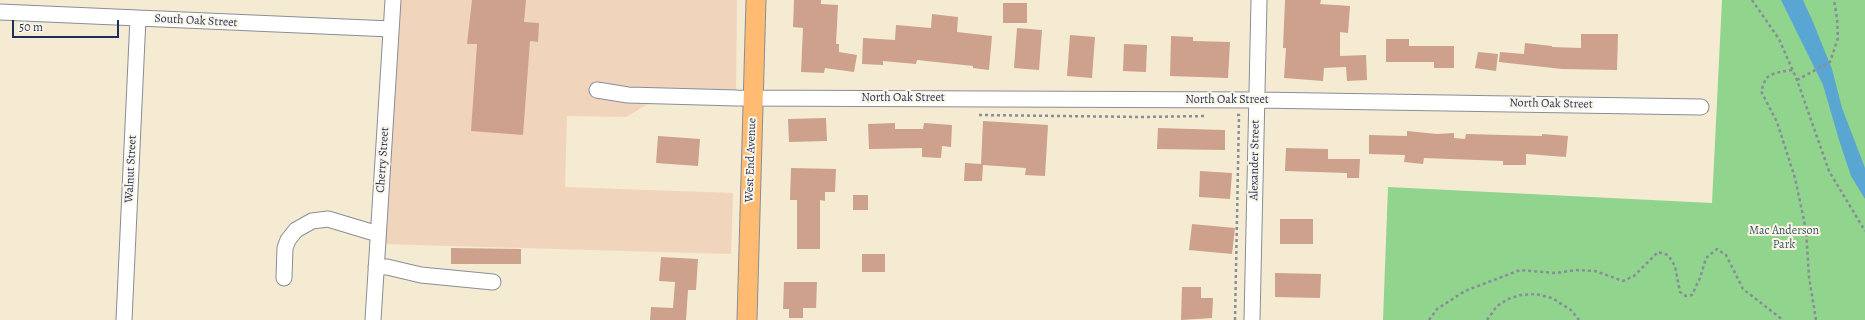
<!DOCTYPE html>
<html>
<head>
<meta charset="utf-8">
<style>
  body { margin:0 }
  #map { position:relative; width:1865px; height:320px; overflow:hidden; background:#f5ebd2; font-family:Alegreya,serif }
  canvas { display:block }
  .scale { position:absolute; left:12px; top:20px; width:107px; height:18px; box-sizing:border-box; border:2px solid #1b2f5e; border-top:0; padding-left:5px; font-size:12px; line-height:14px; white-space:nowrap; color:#1b2f5e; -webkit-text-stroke:3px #fcf5e5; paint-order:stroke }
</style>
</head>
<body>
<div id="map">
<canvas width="1865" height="320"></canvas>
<div class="scale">50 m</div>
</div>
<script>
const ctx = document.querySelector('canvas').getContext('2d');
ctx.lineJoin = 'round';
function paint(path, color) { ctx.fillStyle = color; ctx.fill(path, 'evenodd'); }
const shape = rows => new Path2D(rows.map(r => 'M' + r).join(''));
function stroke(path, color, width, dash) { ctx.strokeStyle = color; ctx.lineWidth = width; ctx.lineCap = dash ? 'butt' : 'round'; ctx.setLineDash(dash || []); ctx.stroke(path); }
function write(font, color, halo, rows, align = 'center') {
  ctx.font = font + ' Alegreya,serif'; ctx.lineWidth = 4; ctx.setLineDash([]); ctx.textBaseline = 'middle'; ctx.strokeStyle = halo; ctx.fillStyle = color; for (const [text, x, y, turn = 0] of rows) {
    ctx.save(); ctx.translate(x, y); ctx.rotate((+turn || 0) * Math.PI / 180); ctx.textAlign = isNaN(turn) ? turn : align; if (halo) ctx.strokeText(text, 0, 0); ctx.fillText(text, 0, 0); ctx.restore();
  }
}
paint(shape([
  [397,0,737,0,736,100,660,97,626,117,567,116,565,187,733,193,731,254,382,244]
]), '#f0d5bc');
paint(shape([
  [1722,0,1865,0,1865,320,1383,320,1388,187,1712,203]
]), '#90d48d');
paint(shape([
  [1781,0,1803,0,1813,22,1832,69,1842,108,1865,168,1865,199,1851,176,1839,140,1823,85]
]), '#59a6d2');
paint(shape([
  [472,0,526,0,524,22,539,23,538,42,530,41,523,135,471,131,477,44,467,44],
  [794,0,821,0,821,4,838,5,836,44,839,44,839,52,857,55,854,72,825,68,824,73,801,72,803,28,793,27],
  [1285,0,1321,0,1320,4,1350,6,1348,33,1340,32,1340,56,1366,55,1367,80,1347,81,1346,67,1324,68,1323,81,1284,78,1286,48,1283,48],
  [1003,3,1027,3,1027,23,1003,23],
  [932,14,958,17,957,32,992,36,989,70,973,68,973,66,917,60,916,64,883,61,883,65,862,64,863,38,895,40,896,25,931,28],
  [1017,28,1042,30,1039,70,1014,68],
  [1581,34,1618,34,1617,70,1562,69,1499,62,1500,52,1524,54,1525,43,1552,46,1552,47,1581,48],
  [1070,35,1095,37,1092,78,1067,76],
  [1171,36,1193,37,1193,41,1230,42,1228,78,1170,76],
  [1386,39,1409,39,1409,46,1454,46,1454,68,1434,68,1434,62,1386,62],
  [1124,44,1147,45,1146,72,1123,71],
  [1478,52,1498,54,1496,71,1475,68],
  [826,118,827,141,789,142,788,119],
  [983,121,1048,125,1045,176,1025,175,1026,168,983,165,982,181,964,181,965,163,981,164],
  [895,123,895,129,923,129,924,123,952,125,951,147,942,146,941,158,922,157,922,148,869,149,868,124],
  [1158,128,1225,130,1225,150,1157,149],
  [1407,131,1437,134,1454,133,1454,138,1465,139,1466,134,1542,136,1542,134,1568,136,1566,157,1526,154,1526,165,1503,165,1503,161,1424,158,1423,164,1404,162,1405,155,1369,154,1369,135,1407,136],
  [658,136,700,139,698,166,656,163],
  [1286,148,1328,149,1328,159,1360,159,1359,178,1347,178,1347,173,1285,171],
  [791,168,836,169,835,192,825,192,825,201,820,200,820,249,797,249,797,200,790,200],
  [1200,171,1232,173,1230,199,1199,197],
  [853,195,868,195,868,210,853,210],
  [1280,219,1313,219,1313,244,1280,244],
  [1192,224,1235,228,1232,254,1189,250],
  [451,248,521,249,521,264,451,264],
  [862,254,885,254,885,272,862,272],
  [661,257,698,259,696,290,688,290,686,320,650,320,651,307,673,308,675,282,659,281],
  [1275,273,1321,274,1320,298,1275,297],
  [784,282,817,282,816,308,803,308,803,318,789,318,789,309,783,309],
  [1182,287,1201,287,1201,298,1213,298,1212,318,1181,320]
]), '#cda18c');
const minor = shape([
  [0,12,391,29],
  [597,90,628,95,737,98,1256,100,1701,107],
  [376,267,387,267,421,275,493,282],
  [284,278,285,248,288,240,296,230,312,221,328,219,378,234],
  [124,320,138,18],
  [373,320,393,0],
  [1252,320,1259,0]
]);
const major = shape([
  [747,320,756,0]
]);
stroke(minor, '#888d98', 17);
stroke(major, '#888d98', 21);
stroke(shape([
  [1752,0,1779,39,1797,80,1829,171,1865,231],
  [1792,70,1775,73,1766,78,1761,91,1777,122,1795,178,1806,230,1809,277,1816,320],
  [1797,80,1830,62,1838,38,1837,18,1834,0],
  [979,115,1142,117,1206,116],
  [1235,320,1239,115,1237,115],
  [1429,320,1437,309,1465,291,1520,270,1556,273,1576,270,1595,271,1623,281,1634,276,1658,252,1668,255,1675,266,1680,292,1686,296,1692,295,1700,278,1706,258,1717,249,1726,255,1743,289,1783,320],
  [1487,320,1497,306,1508,299,1521,295,1536,294,1552,298,1571,310,1579,320]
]), '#888d98', 2.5, [3, 3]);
stroke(minor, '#fff', 15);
stroke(major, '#ffbb71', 19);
write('12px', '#1b2f5e', '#fcf5e5', [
  ["South Oak Street",196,21,3],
  ["North Oak Street",903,98],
  ["North Oak Street",1227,100],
  ["North Oak Street",1551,104,1],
  ["Cherry Street",383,160,-86],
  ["West End Avenue",751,160,-88],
  ["Alexander Street",1255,160,-89],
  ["Walnut Street",131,169,-87]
]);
write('12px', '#38586a', '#fcf5e5', [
  ["Mac Anderson",1784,231],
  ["Park",1784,245]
]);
</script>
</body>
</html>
